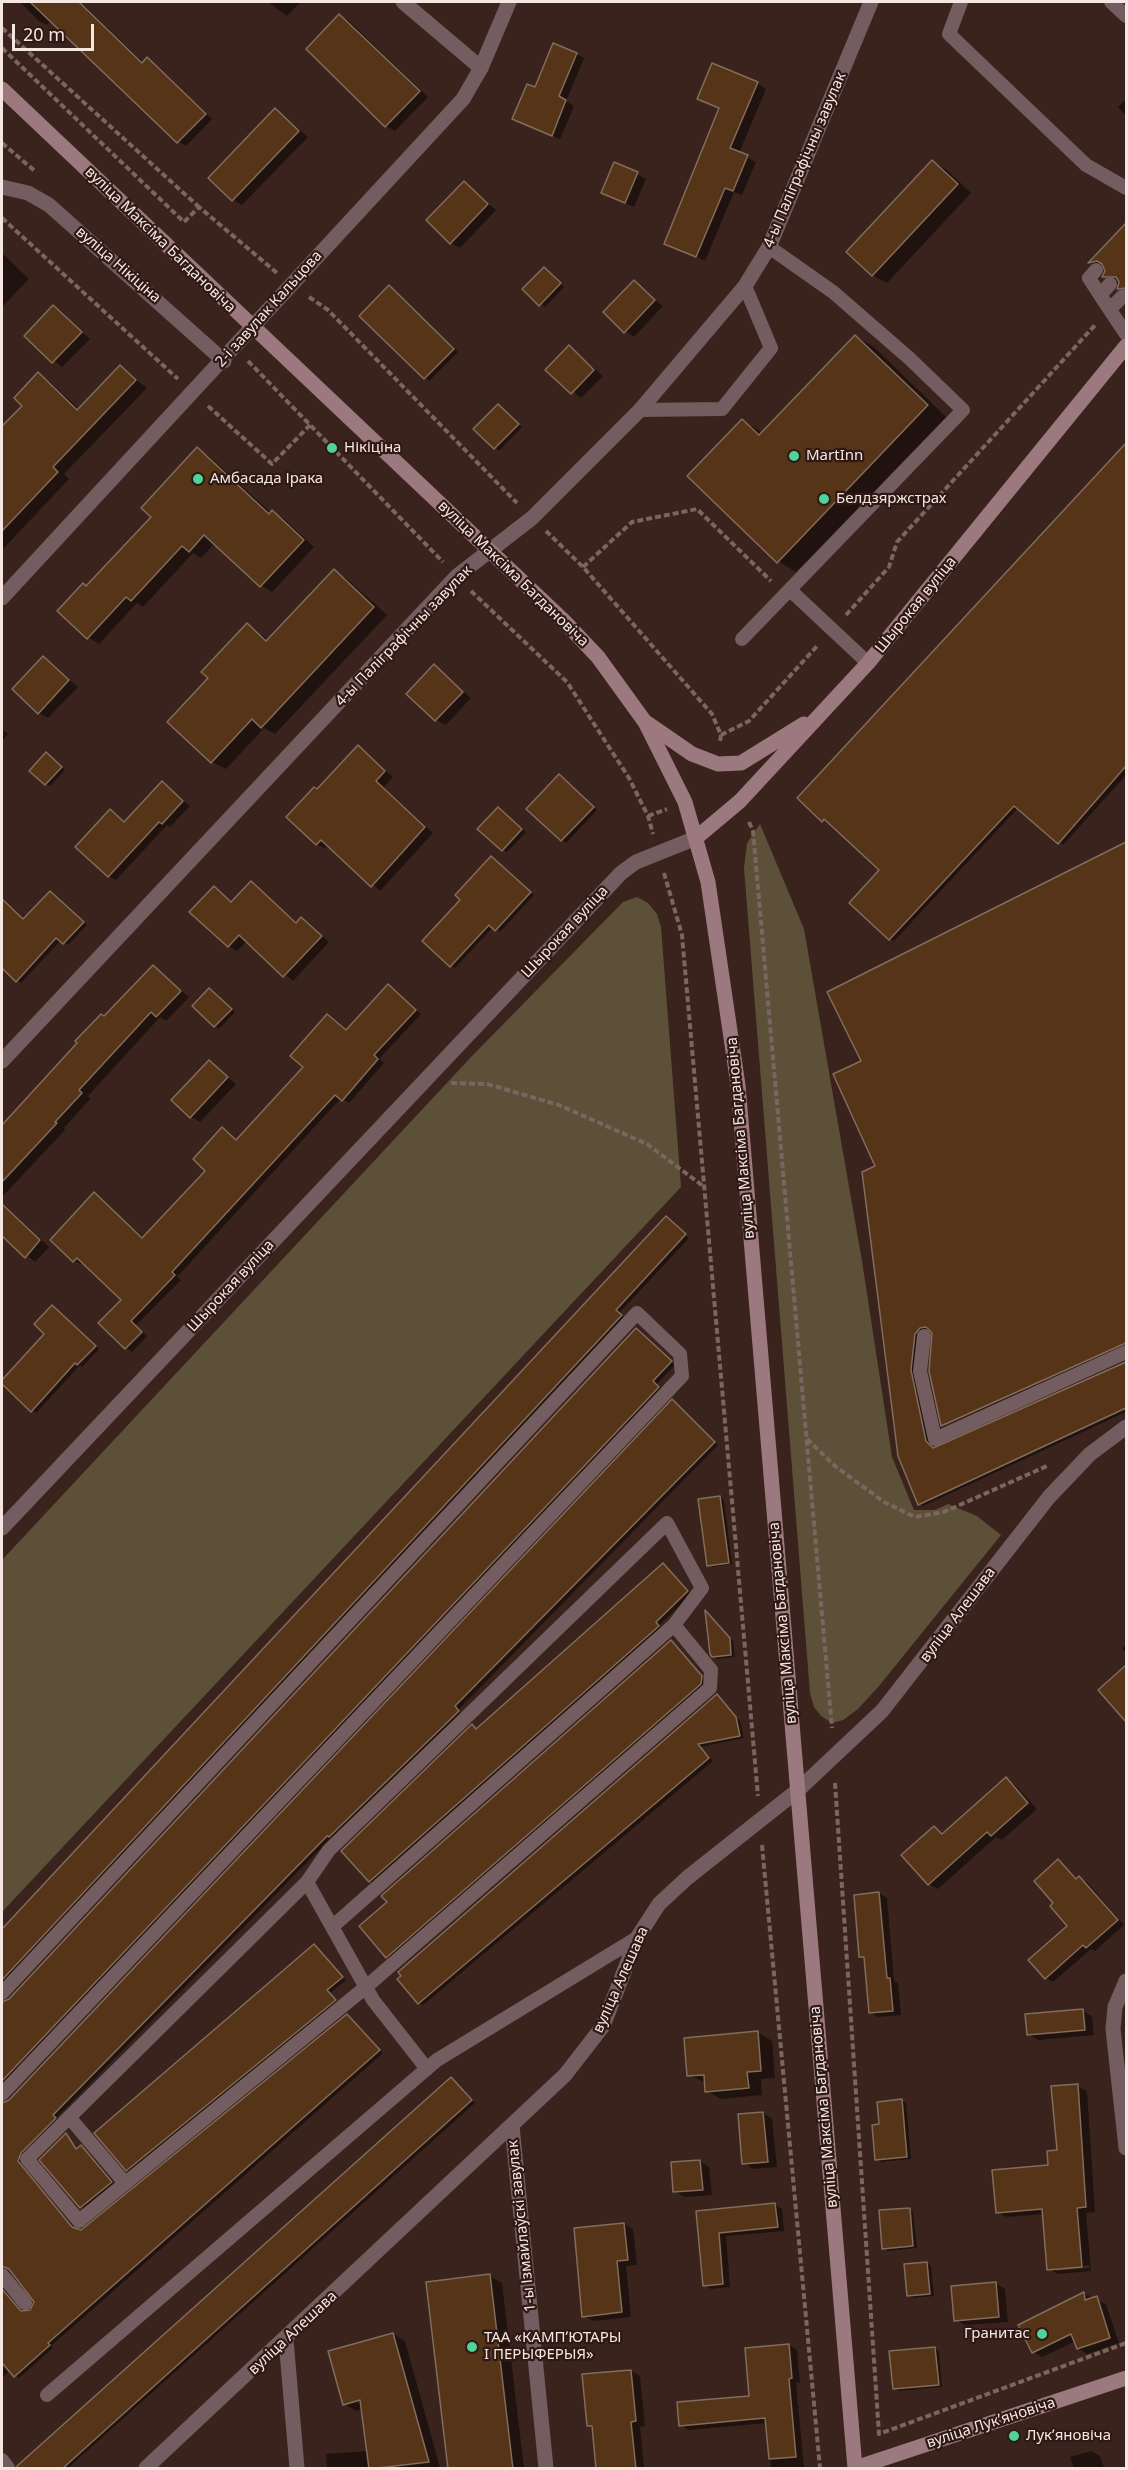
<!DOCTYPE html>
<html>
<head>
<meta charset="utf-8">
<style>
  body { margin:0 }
  #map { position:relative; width:1128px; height:2470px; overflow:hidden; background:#3a231d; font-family:"Noto Sans",sans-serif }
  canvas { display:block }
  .frame { position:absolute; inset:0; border:3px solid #f6e6e2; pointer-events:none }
  .scale { position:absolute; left:12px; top:24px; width:82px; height:27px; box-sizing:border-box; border:3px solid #f6e6e2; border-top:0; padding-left:8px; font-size:18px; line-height:21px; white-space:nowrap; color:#f6e6e2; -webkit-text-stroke:4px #2f1914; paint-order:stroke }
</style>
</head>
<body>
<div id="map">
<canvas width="1128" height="2470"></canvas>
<div class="frame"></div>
<div class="scale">20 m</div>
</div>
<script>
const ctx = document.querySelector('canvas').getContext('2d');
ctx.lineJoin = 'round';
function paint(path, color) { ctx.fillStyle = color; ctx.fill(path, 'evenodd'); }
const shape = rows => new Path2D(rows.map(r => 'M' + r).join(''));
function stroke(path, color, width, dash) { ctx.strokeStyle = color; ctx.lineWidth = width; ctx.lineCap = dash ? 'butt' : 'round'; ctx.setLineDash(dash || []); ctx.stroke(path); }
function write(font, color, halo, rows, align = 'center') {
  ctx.font = font + ' "Noto Sans",sans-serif'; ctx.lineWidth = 4.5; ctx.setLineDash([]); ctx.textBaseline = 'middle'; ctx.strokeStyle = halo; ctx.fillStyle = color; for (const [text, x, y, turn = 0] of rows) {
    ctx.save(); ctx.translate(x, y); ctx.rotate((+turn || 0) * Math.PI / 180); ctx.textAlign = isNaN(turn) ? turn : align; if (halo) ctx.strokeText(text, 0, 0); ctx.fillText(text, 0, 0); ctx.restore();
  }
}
paint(shape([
  [760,824,804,929,862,1261,892,1457,914,1510,935,1510,948,1504,977,1516,1001,1535,879,1686,858,1709,843,1720,832,1723,821,1716,814,1707,810,1693,744,868,747,843],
  [637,897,648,903,657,914,661,927,681,1187,2,1912,2,1560,472,1056,623,902]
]), '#5c5038');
paint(shape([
  [20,2,81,2,144,63,148,59,155,64,212,119,186,146,178,141,52,20,47,25,39,21],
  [268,2,301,2,287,16],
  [339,16,349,21,428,97,395,131,386,126,308,49],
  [576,54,584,58,566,101,574,106,560,139,522,123,536,89],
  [757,83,766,89,739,153,756,162,742,195,734,192,705,261,666,243,720,109,699,98],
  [1126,99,1126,116,1118,107],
  [275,110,308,137,242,205,233,200],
  [932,162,947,170,971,193,887,283,872,275],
  [637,174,646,179,634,207,603,193],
  [464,183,496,210,460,248,451,243],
  [1126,225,1126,293,1104,276,1107,270,1091,263],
  [2,253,29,279,2,307],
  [548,271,564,287,545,307,524,289],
  [634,282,663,306,634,337,625,331],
  [393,290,458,352,429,381,361,316],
  [54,307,90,339,62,367,26,336],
  [855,336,874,347,946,417,796,572,778,561,743,421,763,433],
  [569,347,603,376,581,398,548,370],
  [120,367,147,388,64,474,69,479,2,550,2,429,24,406,38,374,49,381,79,409],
  [498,405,522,427,499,451,475,429],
  [1126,445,1126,775,1063,845,1018,808,894,941,890,939,881,870,799,798],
  [197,449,209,456,271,513,284,519,314,547,272,592,261,585,215,543,201,558,193,553,143,607,137,603,99,644,88,637,87,587,153,516],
  [334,571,347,579,387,615,275,734,264,728,226,769,212,762,210,678,247,625,269,640],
  [44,658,78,687,48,718,39,713],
  [434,666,471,698,446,725,436,720],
  [2,729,8,734,2,741],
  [358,747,393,777,384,787,433,833,380,891,328,845,325,849,317,844,318,791],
  [50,757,65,770,50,786,46,784],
  [563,778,597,810,566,843,528,809],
  [162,783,190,806,170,827,167,825,116,880,108,876,110,811,125,823],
  [499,808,526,832,507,852,503,850],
  [1126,844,1126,1340,944,1423,944,1426,932,1330,926,1329,919,1337,915,1373,930,1445,934,1449,1126,1362,1126,1412,923,1506,919,1504,863,1062,829,993],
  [495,860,534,895,500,932,493,927,455,968,451,966],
  [252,883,298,923,301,919,310,924,329,942,293,981,247,941,237,951,229,946,214,888,233,902],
  [51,892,87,925,68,945,61,940,21,983,2,966,2,943,6,937,2,933,2,899,24,920],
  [153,967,189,997,166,1021,160,1017,88,1096,90,1099,64,1128,65,1130,2,1197,2,1129],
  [389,986,421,1014,379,1059,384,1063,349,1103,341,1098,177,1277,181,1280,136,1325,147,1336,132,1352,126,1348,123,1300,83,1262,81,1264,74,1261,52,1240,94,1194,144,1238,207,1171,223,1129,237,1141,305,1067,327,1016,347,1031],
  [213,992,235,1012,219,1029,194,1006],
  [209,1062,236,1084,200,1122,191,1117],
  [2,1203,49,1247,35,1262,2,1234],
  [667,1218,689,1238,619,1313,626,1319,2,1987,2,1931],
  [53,1307,99,1349,82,1367,80,1365,36,1413,2,1382,47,1334],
  [640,1332,675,1365,657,1384,663,1390,2,2088,2,2003,10,2000],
  [1126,1344,1126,1346,945,1426],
  [673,1401,718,1445,458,1710,462,1714,334,1839,332,1837,57,2117,59,2121,24,2155,24,2168,75,2229,81,2231,348,2016,383,2053,51,2346,53,2348,19,2378,10,2370,2,2378,2,2287,21,2311,31,2312,35,2306,34,2297,8,2268,2,2269,2,2104,9,2101],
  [720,1497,724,1500,732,1564,712,1567,708,1565],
  [664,1564,692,1594,659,1625,662,1629,374,1883,370,1881,472,1726,477,1730],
  [707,1613,733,1641,735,1657,718,1659,713,1656],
  [671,1642,705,1680,705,1686,391,1959,387,1957],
  [1126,1644,1126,1653,1122,1648],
  [1126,1667,1126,1717,1100,1690],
  [717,1696,740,1721,744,1738,700,1747,713,1761,423,2005,419,2003],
  [1006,1779,1015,1785,1037,1809,1002,1840,996,1837,938,1889,929,1884,935,1828,944,1833],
  [1059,1861,1078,1879,1087,1882,1124,1925,1095,1951,1091,1949,1053,1982,1046,1978,1069,1926,1055,1903],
  [879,1893,887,1898,894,1981,898,1983,901,2015,878,2017,871,2013,866,1960,861,1957],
  [314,1946,346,1980,330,1993,339,2003,132,2172,127,2170],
  [1082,2011,1092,2016,1094,2035,1038,2040,1028,2034],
  [757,2032,772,2041,775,2078,761,2079,762,2095,721,2099,707,2091,706,2083,689,2075],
  [451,2078,475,2103,68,2468,42,2468],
  [1077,2086,1087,2091,1095,2212,1086,2213,1091,2271,1058,2274,1049,2269,1044,2214,1007,2217,997,2212,1050,2167,1058,2152],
  [1089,2265,1090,2268,1056,2271,1056,2268],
  [902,2101,906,2103,911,2159,881,2162,877,2159,881,2126],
  [763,2113,772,2119,777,2167,753,2169,744,2163],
  [66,2135,78,2149,81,2147,85,2149,116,2185,85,2210,41,2160],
  [700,2161,709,2167,712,2195,684,2197,675,2191],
  [775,2205,782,2209,784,2231,726,2236,730,2287,711,2289,704,2285,698,2212],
  [909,2209,913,2212,917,2248,888,2251,884,2248],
  [624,2224,633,2229,637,2265,626,2266,631,2317,593,2321,584,2316],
  [927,2263,931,2266,934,2296,912,2298,908,2295,906,2265],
  [490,2276,502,2283,524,2468,449,2468],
  [995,2283,1005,2289,1008,2322,965,2325,956,2320],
  [1084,2294,1106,2304,1119,2343,1087,2354,1078,2348,1076,2341,1042,2357,1033,2352],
  [393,2334,405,2341,440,2468,327,2468,326,2454,368,2451,363,2409,356,2411,344,2404],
  [789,2345,797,2350,800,2382,796,2383,804,2468,771,2468,767,2423,689,2430,681,2425,751,2397],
  [935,2348,939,2351,942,2387,898,2391,894,2388],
  [631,2371,640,2376,645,2426,640,2427,644,2468,598,2468,594,2429,588,2426],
  [1091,2451,1100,2456,1104,2468,1074,2468,1070,2457]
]), '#0007');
const building = shape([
  [30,2,79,2,142,63,147,57,206,114,177,143,30,2],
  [339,14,420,91,385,127,306,49,339,14],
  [553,43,577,53,559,96,566,100,552,136,512,119,527,84,535,87,553,43],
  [712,63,758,82,730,148,748,155,733,191,725,188,696,257,664,244,719,108,697,99,712,63],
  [275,108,299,131,232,201,208,178,275,108],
  [932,160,958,184,872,276,846,252,932,160],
  [614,162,638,172,625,203,601,193,614,162],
  [464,181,488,204,450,244,426,220,464,181],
  [1126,223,1126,288,1117,289,1119,282,1116,277,1102,277,1105,271,1102,264,1097,261,1088,263,1126,223],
  [544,267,561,283,539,306,522,289,544,267],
  [634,280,655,300,624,333,603,312,634,280],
  [389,285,454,349,424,379,359,316,389,285],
  [53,305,82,332,52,363,24,336,53,305],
  [855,335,928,405,777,563,687,476,742,419,759,435,855,335],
  [569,345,594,370,571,394,545,370,569,345],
  [120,365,136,380,53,467,58,472,2,531,2,426,22,406,14,398,38,372,77,410,120,365],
  [498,404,519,424,494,449,473,429,498,404],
  [1126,443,1126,766,1058,844,1014,806,889,940,849,903,879,870,824,819,822,822,797,798,1126,443],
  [197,447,269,514,272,510,304,540,260,587,204,535,189,552,182,546,131,601,126,597,87,639,57,611,83,583,86,586,151,517,141,508,197,447],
  [334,569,374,607,261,728,252,719,211,763,167,722,208,678,201,672,247,623,266,641,334,569],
  [43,656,69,680,38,714,12,689,43,656],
  [434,664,463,692,435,721,406,694,434,664],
  [358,745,385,771,376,781,425,827,371,887,321,840,316,845,286,817,314,787,317,789,358,745],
  [46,752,62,767,45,785,29,771,46,752],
  [559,774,594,807,561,841,526,809,559,774],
  [162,781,183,801,162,824,159,822,108,877,75,847,110,809,124,822,162,781],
  [498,807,522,829,502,851,477,829,498,807],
  [1126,842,1126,1343,941,1426,929,1371,932,1333,926,1327,920,1328,915,1334,911,1370,926,1441,933,1448,1126,1362,1126,1408,918,1505,898,1456,862,1172,875,1166,833,1074,861,1061,827,992,1126,842],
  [491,856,531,892,495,931,489,925,450,967,422,941,460,900,455,895,491,856],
  [251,881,296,923,301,917,322,936,283,977,239,935,228,947,189,912,214,886,231,902,251,881],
  [50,891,84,922,63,944,56,938,16,982,2,968,2,899,23,919,50,891],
  [153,965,181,991,156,1017,151,1012,79,1090,82,1093,55,1122,57,1123,2,1182,2,1125,77,1043,75,1041,101,1014,104,1016,153,965],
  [388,984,416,1010,374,1055,378,1059,342,1101,335,1095,172,1272,175,1275,131,1321,142,1332,125,1349,98,1323,121,1300,77,1258,73,1262,50,1240,94,1192,142,1238,205,1171,193,1159,222,1127,236,1140,303,1067,290,1056,327,1014,346,1030,388,984],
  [209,988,232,1009,214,1027,192,1006,209,988],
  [209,1060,228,1077,190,1118,171,1100,209,1060],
  [2,1204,40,1240,25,1258,2,1236,2,1204],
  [666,1216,686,1234,616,1310,622,1315,2,1980,2,1929,666,1216],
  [52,1305,96,1346,77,1365,75,1363,31,1412,2,1384,2,1380,44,1334,34,1324,52,1305],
  [636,1328,672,1361,653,1381,659,1387,2,2081,2,2002,9,1999,636,1328],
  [672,1399,715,1442,455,1706,459,1711,329,1837,327,1836,53,2115,56,2118,21,2153,18,2161,72,2227,81,2230,347,2014,380,2050,48,2343,50,2345,14,2377,2,2363,2,2289,21,2311,30,2310,34,2302,9,2269,2,2266,2,2103,9,2100,672,1399],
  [720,1496,729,1563,707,1566,698,1499,720,1496],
  [663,1563,688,1591,656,1622,659,1626,369,1882,341,1851,472,1724,476,1729,663,1563],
  [705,1610,730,1638,731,1655,712,1657,710,1654,705,1610],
  [671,1640,702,1676,701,1684,386,1958,359,1926,387,1902,381,1896,671,1640],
  [1126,1665,1126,1722,1098,1690,1126,1665],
  [717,1694,736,1717,740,1736,698,1744,709,1758,418,2004,397,1979,401,1976,398,1972,717,1694],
  [1006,1777,1028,1803,991,1836,987,1832,928,1885,901,1855,934,1826,942,1834,1006,1777],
  [1058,1859,1076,1879,1079,1876,1118,1920,1086,1948,1083,1945,1045,1979,1028,1960,1067,1926,1050,1906,1053,1903,1034,1881,1058,1859],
  [879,1892,887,1978,890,1978,893,2011,869,2013,864,1957,859,1957,854,1895,879,1892],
  [314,1944,343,1977,327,1990,336,2000,126,2171,94,2133,314,1944],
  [1083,2009,1085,2030,1027,2035,1025,2014,1083,2009],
  [758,2031,761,2071,747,2072,749,2088,705,2092,704,2075,687,2076,684,2038,758,2031],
  [451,2077,472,2100,62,2469,17,2469,17,2466,451,2077],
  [1078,2084,1086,2207,1077,2208,1082,2267,1047,2270,1042,2209,996,2213,992,2170,1048,2165,1047,2151,1057,2150,1051,2086,1078,2084],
  [902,2099,907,2157,875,2160,872,2125,879,2124,877,2102,902,2099],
  [763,2112,768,2162,742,2164,738,2114,763,2112],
  [66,2133,76,2149,81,2145,112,2182,80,2208,39,2160,66,2133],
  [700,2160,703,2190,673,2192,671,2162,700,2160],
  [775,2203,778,2227,719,2233,723,2284,703,2286,696,2211,775,2203],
  [910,2208,913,2246,882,2249,879,2210,910,2208],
  [624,2223,628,2260,617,2261,622,2312,582,2317,574,2228,624,2223],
  [927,2262,930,2294,907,2296,904,2264,927,2262],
  [490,2274,513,2469,448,2469,426,2282,490,2274],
  [996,2282,999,2317,954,2321,951,2286,996,2282],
  [1084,2292,1085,2300,1097,2296,1110,2338,1077,2349,1071,2334,1032,2353,1018,2325,1084,2292],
  [393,2333,429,2462,369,2469,360,2400,343,2405,328,2351,393,2333],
  [789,2344,792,2378,789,2379,796,2457,769,2459,765,2418,679,2426,677,2402,749,2396,745,2348,789,2344],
  [935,2347,939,2385,893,2389,889,2351,935,2347],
  [631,2370,636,2421,631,2422,636,2469,596,2469,592,2426,587,2426,582,2374,631,2370]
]);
paint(building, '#563417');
stroke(building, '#826d5c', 1.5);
stroke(shape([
  [2,28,199,207],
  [2,48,184,222,199,207,277,273],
  [2,143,36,172],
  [2,218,178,379],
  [309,297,328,310,517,503],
  [248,361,443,562],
  [208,406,272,464,310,425],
  [546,531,583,567,712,714,721,735,720,742],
  [583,567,632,522,697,509,771,581],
  [471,591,567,682,629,778,648,816,653,834],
  [846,615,889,567,897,542,1096,324],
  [721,735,749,721,818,645],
  [648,816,667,809],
  [749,822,753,831,832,1728],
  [664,873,682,935,758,1796],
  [451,1083,487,1084,559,1105,647,1144,703,1186],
  [807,1439,835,1466,884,1502,915,1517,944,1512,1047,1466],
  [835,1783,879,2434,1126,2343],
  [762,1845,820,2468]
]), '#7a6560', 4, [6, 3]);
stroke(shape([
  [961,2,949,34,1086,165,1126,188],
  [1111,2,1126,16],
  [1096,270,1089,278,1100,295],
  [1110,284,1100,295,1126,334],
  [1110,309,1123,296],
  [640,410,722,409,771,348,745,286],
  [790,590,868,663],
  [742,639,963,410,909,358,833,292,769,247],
  [924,1336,920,1371,935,1439,1126,1352],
  [307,1882,373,2000,427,2069],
  [332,1927,674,1625,711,1670,710,1688,366,1987,79,2221,27,2159,307,1882,329,1850,667,1523,702,1588,674,1625],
  [2,1993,637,1313,680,1354,682,1376,2,2094],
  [69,2117,125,2183],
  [2,2275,25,2303],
  [47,2395,437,2060,637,1938],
  [2,2460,8,2468]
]), '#735d60', 14);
stroke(shape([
  [403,2,481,68],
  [2,187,28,193,49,205,224,361],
  [2,598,463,99,481,68,509,2],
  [2,1061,457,576,532,518,640,410,745,286,769,247,871,2],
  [2,1528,621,873,636,862,696,838],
  [1126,1981,1115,2007,1113,2029,1126,2148],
  [512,2126,546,2468],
  [286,2340,297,2468],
  [146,2468,565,2075,603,2026,637,1938,659,1904,687,1878,797,1791,882,1711,1049,1497,1090,1454,1126,1427]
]), '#735d60', 15);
stroke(shape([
  [2,89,564,621,598,657,645,722,685,802,708,882,738,1085,855,2468],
  [647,723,692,754,718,764,741,763,804,724],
  [696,838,740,801,868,663,1126,346],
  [855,2468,1126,2378]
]), '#9c797e', 15);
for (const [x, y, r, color] of [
  [332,448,6,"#4fd399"],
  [794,456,6,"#4fd399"],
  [198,479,6,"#4fd399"],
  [824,499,6,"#4fd399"],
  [1042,2334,6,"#4fd399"],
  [472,2347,6,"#4fd399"],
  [1014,2436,6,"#4fd399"]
]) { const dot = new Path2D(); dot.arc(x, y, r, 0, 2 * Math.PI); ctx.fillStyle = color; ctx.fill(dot); stroke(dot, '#2f1914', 2); }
write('15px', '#f6e6e2', '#2f1914', [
  ["4-ы Паліграфічны завулак",805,160,-67],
  ["вуліца Максіма Багдановіча",160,240,44],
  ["вуліца Нікіціна",118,265,41],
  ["2-і завулак Кальцова",269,309,-48],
  ["вуліца Максіма Багдановіча",513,574,44],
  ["Шырокая вуліца",916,605,-51],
  ["4-ы Паліграфічны завулак",404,636,-46],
  ["Шырокая вуліца",565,932,-47],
  ["вуліца Максіма Багдановіча",741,1138,-95],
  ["Шырокая вуліца",231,1286,-47],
  ["вуліца Алешава",958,1615,-53],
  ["вуліца Максіма Багдановіча",783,1623,-95],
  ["вуліца Алешава",621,1980,-66],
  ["вуліца Максіма Багдановіча",824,2107,-95],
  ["1-ы Ізмайлаўскі завулак",522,2226,-96],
  ["вуліца Алешава",293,2333,-43],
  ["вуліца Лукʼяновіча",991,2423,-18]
]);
write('15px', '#f6e6e2', '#2f1914', [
  ["Нікіціна",344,448],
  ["MartInn",806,456],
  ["Амбасада Ірака",210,479],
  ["Белдзяржстрах",836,499],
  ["Гранитас",1030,2334,"right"],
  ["ТАА «КАМПʼЮТАРЫ",484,2338],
  ["I ПЕРЫФЕРЫЯ»",484,2355],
  ["Лукʼяновіча",1026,2436]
], 'left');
</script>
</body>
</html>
